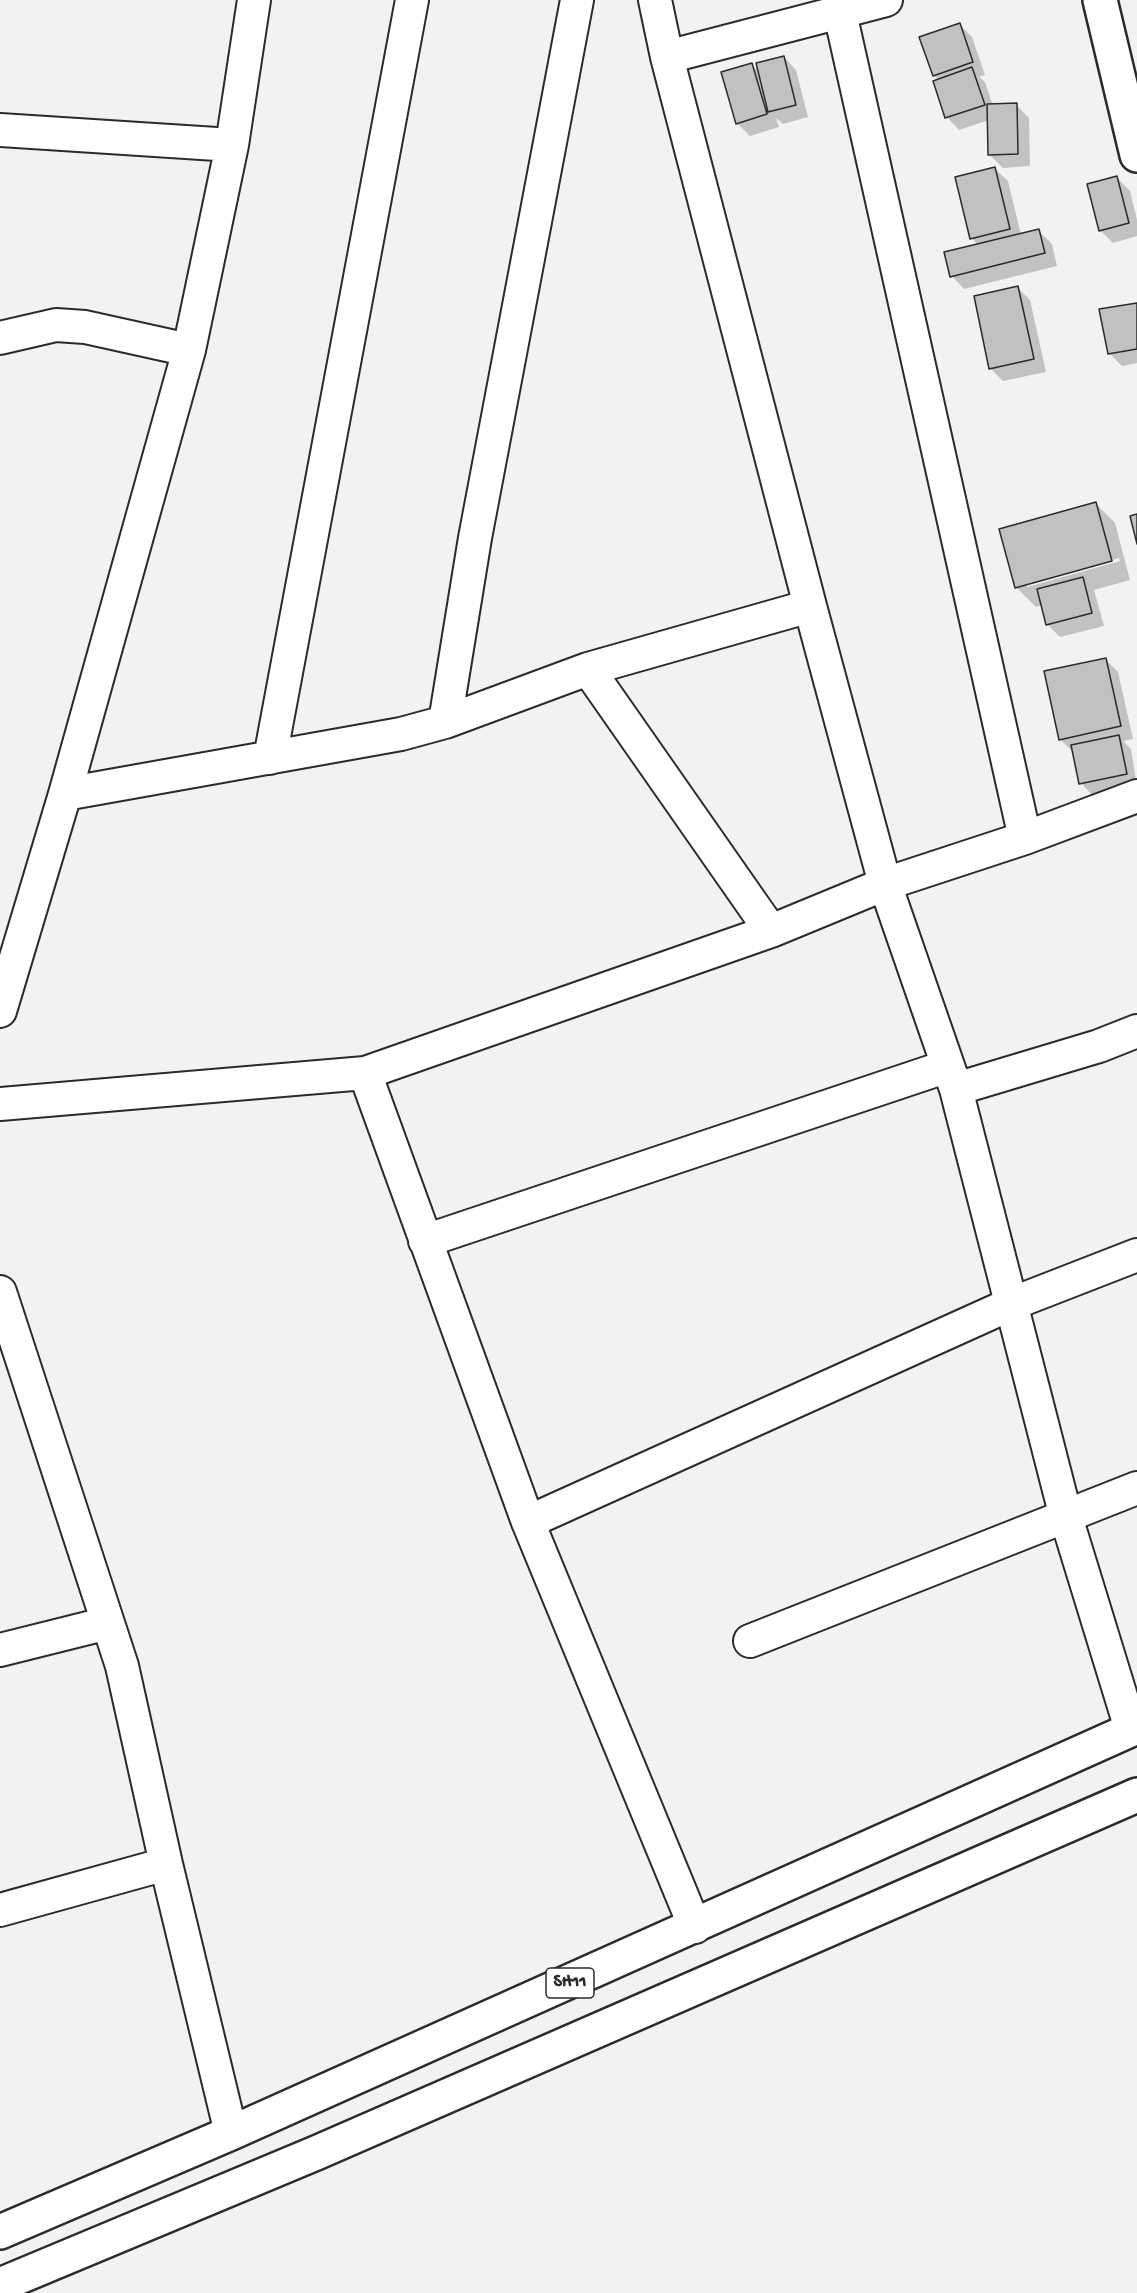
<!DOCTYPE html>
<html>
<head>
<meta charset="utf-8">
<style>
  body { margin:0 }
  canvas { display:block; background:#f2f2f2 }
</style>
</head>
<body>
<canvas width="1137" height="2293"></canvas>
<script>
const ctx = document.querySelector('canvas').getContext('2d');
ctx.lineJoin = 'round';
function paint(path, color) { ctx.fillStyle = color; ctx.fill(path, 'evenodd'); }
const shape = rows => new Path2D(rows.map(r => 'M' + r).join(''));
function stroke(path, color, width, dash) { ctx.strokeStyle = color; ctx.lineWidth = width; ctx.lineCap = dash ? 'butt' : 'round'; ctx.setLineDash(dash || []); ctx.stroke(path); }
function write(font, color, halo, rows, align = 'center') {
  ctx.font = font + ' "Gochi Hand",sans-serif'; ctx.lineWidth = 4.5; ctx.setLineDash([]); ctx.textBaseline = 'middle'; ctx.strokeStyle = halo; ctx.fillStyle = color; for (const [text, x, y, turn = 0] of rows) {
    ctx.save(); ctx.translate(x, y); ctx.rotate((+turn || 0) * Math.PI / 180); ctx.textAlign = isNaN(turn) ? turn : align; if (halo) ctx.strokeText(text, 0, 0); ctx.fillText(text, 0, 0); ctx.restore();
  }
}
paint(shape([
  [959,24,972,37,985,75,979,77,985,82,993,106,1016,105,1029,118,1030,166,1003,168,990,155,989,120,959,130,947,117,939,80,934,75],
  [784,57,796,70,808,117,783,124,776,118,779,127,750,136,737,123,752,65,760,73],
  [995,169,1008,181,1021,235,1039,231,1052,244,1057,266,964,289,952,276,979,246,972,238],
  [1117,178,1130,191,1137,220,1137,236,1113,243,1100,230],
  [1018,288,1030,300,1046,372,1003,381,991,369],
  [1137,304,1137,363,1122,366,1109,353],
  [1096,504,1115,523,1130,580,1094,590,1104,626,1060,637,1047,624,1042,605,1036,607,1017,588,1001,530],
  [1119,558,1120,561,1027,587,1027,584],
  [1105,659,1118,672,1133,739,1123,741,1131,749,1137,787,1093,796,1081,783,1073,752,1060,739]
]), '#0003');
const building = shape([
  [960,23,973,62,933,76,919,37,960,23],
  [784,56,796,105,768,112,756,63,784,56],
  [752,63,767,114,736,124,721,72,752,63],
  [972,67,985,105,945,118,933,81,972,67],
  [1017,103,1018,154,988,155,987,104,1017,103],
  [995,167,1010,229,970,239,955,177,995,167],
  [1117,176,1129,223,1099,231,1087,184,1117,176],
  [1039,229,1045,253,950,277,944,252,1039,229],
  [1018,286,1034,359,989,369,974,296,1018,286],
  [1137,303,1137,349,1108,354,1099,309,1137,303],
  [1096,502,1112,561,1015,588,999,529,1096,502],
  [1137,514,1137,544,1130,516,1137,514],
  [1083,577,1092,613,1046,625,1037,589,1083,577],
  [1106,658,1121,726,1059,740,1044,671,1106,658],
  [1119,735,1127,774,1079,784,1071,745,1119,735]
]);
paint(building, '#c1c1c1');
stroke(building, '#2b2b2b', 1.5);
const street = shape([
  [655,0,667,57,810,606,885,884,956,1089,1066,1517,1131,1729],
  [840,13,1025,838],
  [667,57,886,0],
  [0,130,232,145],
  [0,338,56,325,85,327,189,350],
  [588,669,810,606],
  [445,722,475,538,577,0],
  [270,758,412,0],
  [65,794,401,734,445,722,588,669,771,931],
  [0,1011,65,794,189,350,232,145,254,0],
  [365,1073,528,1522,695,1927],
  [956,1089,1099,1046,1137,1031],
  [0,1104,365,1073,771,931,885,884,1025,838,1137,796],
  [425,1241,948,1066],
  [0,1292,122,1666,166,1864,231,2133],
  [528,1522,1011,1304,1137,1255],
  [750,1641,1137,1488],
  [0,1650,108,1623],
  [0,1910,166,1864]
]);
const primary = shape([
  [1100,0,1137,155],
  [0,2232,231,2133,1137,1727],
  [0,2285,316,2153,1137,1795]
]);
stroke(street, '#2b2b2b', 36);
stroke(primary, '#2b2b2b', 38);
stroke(street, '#fff', 32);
stroke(primary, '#fff', 33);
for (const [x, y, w] of [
  [570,1983,48]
]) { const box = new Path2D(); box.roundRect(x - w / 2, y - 15, w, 30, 4.5); ctx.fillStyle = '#fff'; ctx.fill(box); stroke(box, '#2b2b2b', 1.5); }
write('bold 18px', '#2b2b2b', null, [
  ["SH11",570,1983]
]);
</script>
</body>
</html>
